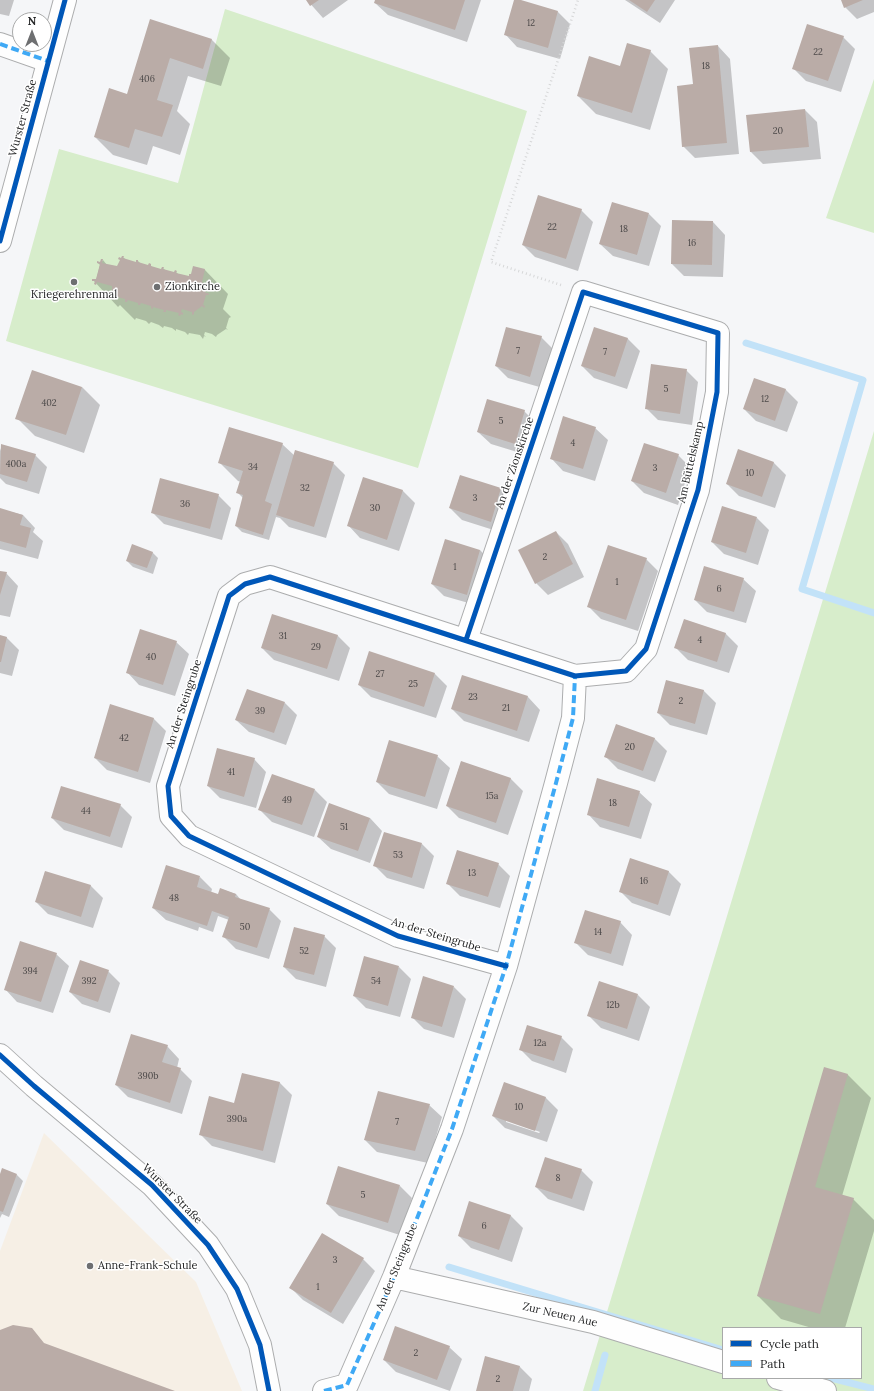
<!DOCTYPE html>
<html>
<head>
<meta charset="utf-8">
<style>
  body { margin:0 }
  #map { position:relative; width:874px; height:1391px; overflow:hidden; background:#f5f6f8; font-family:Lora,serif }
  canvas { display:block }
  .legend { position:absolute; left:722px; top:1327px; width:140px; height:52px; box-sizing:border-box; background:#fff; border:1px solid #a8a9a9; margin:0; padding:5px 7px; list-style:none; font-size:12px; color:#262728 }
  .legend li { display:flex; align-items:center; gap:8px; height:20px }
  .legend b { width:20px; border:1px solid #a8a9a9 }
  .north { position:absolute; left:12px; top:12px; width:40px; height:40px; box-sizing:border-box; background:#fff; border:1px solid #a8a9a9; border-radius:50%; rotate:0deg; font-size:11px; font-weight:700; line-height:16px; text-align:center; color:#262728 }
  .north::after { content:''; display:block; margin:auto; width:14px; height:18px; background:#6e6f71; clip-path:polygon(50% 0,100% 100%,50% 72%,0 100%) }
</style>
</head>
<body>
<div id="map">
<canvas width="874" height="1391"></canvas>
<ul class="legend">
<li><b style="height:5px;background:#0057b8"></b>Cycle path</li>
<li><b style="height:5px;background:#3fa9f5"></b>Path</li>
</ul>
<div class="north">N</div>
</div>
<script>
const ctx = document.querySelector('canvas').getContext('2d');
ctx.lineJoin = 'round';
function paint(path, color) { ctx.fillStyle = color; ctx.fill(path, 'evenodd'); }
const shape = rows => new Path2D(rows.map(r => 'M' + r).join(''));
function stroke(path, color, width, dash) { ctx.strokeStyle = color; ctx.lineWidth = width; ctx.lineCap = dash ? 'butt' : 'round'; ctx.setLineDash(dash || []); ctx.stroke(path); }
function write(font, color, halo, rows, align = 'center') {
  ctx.font = font + ' Lora,serif'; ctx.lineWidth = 3; ctx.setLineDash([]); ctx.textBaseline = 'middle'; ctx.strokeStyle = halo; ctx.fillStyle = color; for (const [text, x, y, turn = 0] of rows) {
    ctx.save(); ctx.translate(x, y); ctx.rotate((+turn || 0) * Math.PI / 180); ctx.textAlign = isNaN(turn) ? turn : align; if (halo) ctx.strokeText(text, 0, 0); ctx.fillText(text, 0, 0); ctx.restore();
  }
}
paint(shape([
  [44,1133,196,1282,242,1391,0,1391,0,1251]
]), '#f6efe5');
paint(shape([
  [225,9,527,111,418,468,6,341,59,149,178,183],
  [874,79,874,233,826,218],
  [874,431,874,1391,583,1391],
  [723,1328,861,1328,861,1378,723,1378]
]), '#d7edcb');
paint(shape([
  [0,0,14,0,9,16,0,14],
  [307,0,348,0,323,18],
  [376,0,481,0,467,42,388,15,375,3],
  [515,0,558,12,570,24,560,59,517,47,505,34],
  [625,0,675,0,660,23],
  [842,0,874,0,874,12,857,19,845,7],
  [151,21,212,40,230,58,221,86,188,76,177,111,190,124,180,155,153,146,147,165,113,155,95,137,128,95],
  [843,37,855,49,841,92,806,81,793,68],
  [718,46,730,59,739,154,695,158,683,146,694,85],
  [650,51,668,69,650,130,596,114,578,96,621,67],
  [805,110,817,122,821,159,763,164,751,152,747,116],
  [581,210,593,222,578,271,535,257,523,245],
  [649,214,661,226,649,266,613,256,600,244],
  [713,222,725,235,723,277,684,276,672,264],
  [123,257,126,260,136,263,138,261,141,264,149,267,150,265,153,268,162,270,163,268,166,271,175,273,176,272,179,275,189,277,192,276,194,267,205,270,228,294,223,309,231,317,229,318,226,328,228,330,226,329,217,335,216,337,212,334,205,332,204,335,206,337,204,336,203,339,200,335,189,333,188,335,185,332,176,329,176,331,172,328,164,326,163,328,159,325,151,322,149,324,146,321,136,318,135,320,120,305,118,307,93,280,96,281,100,265,98,263,101,263,103,260,107,265,118,267],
  [595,328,628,339,640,351,627,389,594,378,582,366],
  [541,337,553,349,543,388,508,378,496,366],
  [686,370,698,382,692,425,658,420,646,408],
  [755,379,786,390,798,402,787,432,756,421,744,409],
  [82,387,100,405,84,453,35,436,17,418],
  [524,411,536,423,527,455,491,444,478,432],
  [595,428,608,440,595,481,563,471,551,458],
  [282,444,295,456,333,463,345,475,326,538,289,527,280,518,276,517,269,540,242,532,236,526,243,498,238,493,241,482,238,481,220,463],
  [2,445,35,455,47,467,39,494,6,484,0,478,0,451],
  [738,451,774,463,786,475,775,508,739,496,727,484],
  [678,455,690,467,678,505,644,493,632,481],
  [460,476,501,489,513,501,503,533,462,520,450,508],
  [364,478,403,491,415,503,399,551,360,538,348,525],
  [218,495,231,508,222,540,164,524,152,512],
  [0,509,23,515,35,528,33,532,43,541,38,559,0,549],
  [757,518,769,530,758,565,724,554,712,542],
  [556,532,568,544,584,577,548,595,536,583],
  [480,550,492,563,479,606,444,596,432,584],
  [152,552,158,558,153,574,133,567,127,561],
  [646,559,658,571,638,631,601,619,589,607],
  [0,572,6,573,18,586,10,617,0,615],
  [743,579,756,591,746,623,707,612,695,600],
  [273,615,338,636,350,648,339,681,274,660,262,648],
  [685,620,726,634,738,646,729,673,688,660,675,647],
  [0,636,6,637,19,650,12,676,0,673],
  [176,642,189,654,175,696,139,685,127,672],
  [435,674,447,686,436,718,371,697,359,685],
  [703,690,716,703,707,735,670,725,658,713],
  [528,697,540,710,529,742,464,721,452,709],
  [285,703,297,715,286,745,249,732,236,720],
  [110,706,154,719,166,731,150,783,107,770,95,758],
  [654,738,667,751,655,782,618,769,606,757],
  [437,756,450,768,437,809,389,794,377,782],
  [254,759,266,772,256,808,220,798,208,786],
  [461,762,511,779,523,791,508,835,459,818,447,806],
  [315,790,327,802,314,837,272,822,260,810],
  [639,792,652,804,641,839,600,827,588,814],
  [120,805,132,817,122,848,64,830,52,818],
  [370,818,382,831,370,863,331,849,318,837],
  [422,844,434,856,424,889,387,878,375,866],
  [498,864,510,876,500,908,460,896,447,883],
  [668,871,681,884,670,916,632,903,620,891],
  [45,872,91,886,103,898,93,928,48,914,36,902],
  [200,877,212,889,211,893,219,895,221,889,236,894,241,900,269,909,281,921,269,959,236,949,223,936,229,920,218,916,213,932,199,927,198,931,166,920,153,908],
  [620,922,632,935,623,966,588,955,576,943],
  [324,936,336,948,326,987,296,979,284,967],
  [56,954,69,966,53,1013,17,1002,5,989],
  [399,967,411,979,400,1017,366,1008,354,996],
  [108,971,120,983,110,1013,82,1004,70,992],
  [454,987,466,999,454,1038,424,1029,412,1017],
  [638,995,650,1007,639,1041,601,1028,589,1016],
  [561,1037,573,1049,566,1073,532,1061,520,1049],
  [167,1046,179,1059,177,1068,180,1069,192,1081,182,1114,128,1097,116,1085],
  [825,1068,848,1075,871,1098,842,1196,853,1199,874,1220,874,1231,845,1328,812,1328,781,1319,758,1296],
  [242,1074,280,1083,292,1095,275,1163,212,1146,200,1134,235,1104],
  [504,1084,546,1098,558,1110,547,1142,505,1128,493,1116],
  [506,1120,540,1132,539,1133,506,1122],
  [429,1105,442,1117,428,1163,377,1152,365,1140],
  [581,1170,593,1182,584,1211,548,1199,536,1187],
  [17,1175,23,1181,9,1217,2,1214,0,1218,0,1177],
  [400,1186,412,1198,400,1235,339,1216,327,1204],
  [470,1203,511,1216,523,1228,512,1262,471,1248,459,1236],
  [363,1259,375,1271,343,1324,303,1300,291,1288],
  [449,1347,462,1359,450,1391,396,1372,384,1360],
  [486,1358,520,1367,532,1379,529,1391,477,1391]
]), '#0003');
stroke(shape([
  [746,343,863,380,802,589,874,613],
  [449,1267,723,1350],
  [831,1378,874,1389],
  [595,1391,605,1355]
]), '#c2e2f8', 7);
paint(shape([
  [306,0,319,0,310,6],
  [375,0,465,0,455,30,374,3],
  [514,0,521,0,558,11,548,48,504,35],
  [629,0,655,0,647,12],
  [841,0,863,0,844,8],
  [150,19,212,39,203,69,170,58,157,100,173,105,162,137,135,129,129,148,94,137,109,88,127,94],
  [807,24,844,36,828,81,792,69],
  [627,43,651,50,632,113,577,96,589,56,620,66],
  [718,45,727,143,682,147,677,86,693,84,689,48],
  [805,109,809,147,750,152,746,115],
  [538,195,582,209,566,259,522,245],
  [612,202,649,213,637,255,599,244],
  [672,220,713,221,712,265,671,264],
  [122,256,124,256,123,258,136,262,136,260,138,260,138,262,148,265,149,263,151,264,151,266,161,269,162,267,164,267,163,269,174,272,175,270,177,271,176,273,189,276,189,274,191,274,193,266,205,269,202,282,203,283,201,285,206,293,208,293,209,295,206,295,203,305,205,306,204,308,202,306,194,312,194,314,192,315,192,312,182,309,181,312,183,313,183,315,181,314,180,316,178,315,179,313,166,310,166,312,163,312,164,310,153,307,153,309,151,308,151,306,141,303,140,305,138,305,138,303,128,300,127,302,125,302,125,299,113,296,112,298,110,297,111,295,109,295,110,292,112,293,112,286,97,282,96,285,94,284,95,281,92,281,92,279,96,279,100,264,97,263,97,261,100,262,101,259,103,259,102,263,117,266,120,260,118,259,119,257,121,258],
  [506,327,542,336,530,377,495,366],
  [594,327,628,338,615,377,581,366],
  [651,364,687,369,680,414,645,409],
  [32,370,82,387,66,435,15,419],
  [754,378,786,389,775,421,743,409],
  [487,399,525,410,515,444,477,432],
  [563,416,596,427,583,469,550,459],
  [229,427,283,443,265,501,272,504,263,535,235,526,243,495,236,493,243,471,218,463],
  [644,443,679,454,666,493,631,481],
  [1,444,36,454,27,482,0,474],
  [738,449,774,462,762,497,726,484],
  [295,450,334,462,314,527,276,515],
  [460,475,501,488,491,522,449,508],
  [363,477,403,490,387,540,347,526],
  [160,478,219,494,210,529,151,513],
  [722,506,757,517,746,553,711,542],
  [0,508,23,515,20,525,31,528,26,548,0,541],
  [556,531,573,564,535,584,518,550],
  [445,539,480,550,467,595,431,584],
  [132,544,153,552,147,568,126,561],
  [608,545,647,558,626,620,587,607],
  [704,566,744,578,734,612,694,600],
  [0,571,7,572,0,595],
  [272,614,338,635,327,669,261,648],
  [684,619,726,633,717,662,674,648],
  [140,629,177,641,163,685,126,673],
  [0,635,7,637,1,662,0,662],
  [369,651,435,673,424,707,358,685],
  [462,675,528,696,517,731,451,709],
  [666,680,704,690,695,724,657,713],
  [247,689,285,702,274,733,235,720],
  [110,704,154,718,138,772,94,758],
  [616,724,655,738,643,771,604,757],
  [389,740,438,755,425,797,376,782],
  [217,748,255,758,244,797,207,786],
  [461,761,511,778,496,823,446,806],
  [272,774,315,789,302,825,258,810],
  [597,778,640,791,629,827,587,815],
  [61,786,121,804,110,837,51,818],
  [329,803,370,818,358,851,317,837],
  [384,832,422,843,412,878,373,866],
  [457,850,499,863,488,897,446,884],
  [630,858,669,871,658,905,619,892],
  [166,865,200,876,197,887,218,894,220,888,236,894,235,897,270,908,257,948,222,937,229,917,212,911,207,926,152,908],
  [45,871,91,885,81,917,35,902],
  [585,910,621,921,611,954,574,943],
  [294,927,325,935,314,975,283,967],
  [20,941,57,953,41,1002,4,990],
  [364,956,399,966,388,1006,353,996],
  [80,960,109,970,98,1002,69,992],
  [423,976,454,986,442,1027,411,1018],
  [599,981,638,994,627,1029,587,1016],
  [527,1025,562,1036,554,1061,519,1050],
  [131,1034,168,1045,162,1062,181,1068,170,1103,115,1085],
  [824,1067,848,1074,815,1187,854,1198,820,1314,757,1296],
  [242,1073,280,1082,263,1151,199,1135,209,1096,234,1103],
  [504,1082,546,1097,535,1131,492,1116],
  [378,1091,430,1104,415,1151,364,1140],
  [545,1157,582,1169,572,1199,535,1187],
  [338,1166,400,1185,388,1223,326,1204],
  [2,1168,17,1174,3,1212,0,1211,0,1174],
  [469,1201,511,1215,499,1250,458,1236],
  [322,1233,364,1258,331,1313,289,1288],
  [13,1325,32,1328,44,1343,175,1391,0,1391,0,1330],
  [395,1326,450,1346,437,1380,383,1360],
  [485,1356,520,1366,513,1391,476,1391]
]), '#baaca7');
const minor = shape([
  [0,44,48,61],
  [466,640,583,292,718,333,717,392,698,490,646,649,626,671,575,676,270,577,245,584,229,596,168,786,171,816,189,836,398,936,506,966],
  [394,1277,593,1322,723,1362],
  [778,1378,825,1391],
  [324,1391,347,1385,394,1277,452,1129,506,966,556,783,573,718,575,676]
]);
const secondary = shape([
  [0,241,65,0],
  [0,1055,34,1086,152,1185,208,1245,237,1289,260,1345,269,1391]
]);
stroke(minor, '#acadae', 24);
stroke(secondary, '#acadae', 24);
stroke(shape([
  [561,285,491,262,578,0]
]), '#d6d7d8', 2.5, [1, 3]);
stroke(minor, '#fefefe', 22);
stroke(secondary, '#fefefe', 22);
stroke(shape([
  [0,44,48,61],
  [324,1391,347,1385,394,1277,452,1129,506,966,556,783,573,718,575,676]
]), '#3fa9f5', 4, [8, 4]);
stroke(shape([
  [0,241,65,0],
  [466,640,583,292,718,333,717,392,698,490,646,649,626,671,575,676,270,577,245,584,229,596,168,786,171,816,189,836,398,936,506,966],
  [0,1055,34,1086,152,1185,208,1245,237,1289,260,1345,269,1391]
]), '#0057b8', 5);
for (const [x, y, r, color] of [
  [74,282,4,"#6e6f71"],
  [157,287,4,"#6e6f71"],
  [90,1266,4,"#6e6f71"]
]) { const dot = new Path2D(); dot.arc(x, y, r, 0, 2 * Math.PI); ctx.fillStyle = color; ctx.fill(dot); stroke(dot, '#fff', 1.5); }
write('9px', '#4b4848', null, [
  ["12",531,23],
  ["22",818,52],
  ["18",706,66],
  ["406",147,79],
  ["20",778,131],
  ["22",552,227],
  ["18",624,229],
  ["16",692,243],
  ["7",518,351],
  ["7",605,352],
  ["5",666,389],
  ["12",765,399],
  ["402",49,403],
  ["5",501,421],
  ["4",573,443],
  ["400a",16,464],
  ["34",253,467],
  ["3",655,468],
  ["10",750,473],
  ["32",305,488],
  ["3",475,498],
  ["36",185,504],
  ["30",375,508],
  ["2",545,557],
  ["1",455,567],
  ["1",617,582],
  ["6",719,589],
  ["31",283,636],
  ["4",700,640],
  ["29",316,647],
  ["40",151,657],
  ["27",380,674],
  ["25",413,684],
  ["23",473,697],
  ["2",681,701],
  ["21",506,708],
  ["39",260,711],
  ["42",124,738],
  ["20",630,747],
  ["41",231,772],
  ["15a",492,796],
  ["49",287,800],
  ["18",613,803],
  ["44",86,811],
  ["51",344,827],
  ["53",398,855],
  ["13",472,873],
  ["16",644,881],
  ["48",174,898],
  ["50",245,927],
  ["14",598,932],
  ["52",304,951],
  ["394",30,971],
  ["392",89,981],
  ["54",376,981],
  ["12b",613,1005],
  ["12a",540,1043],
  ["390b",148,1076],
  ["10",519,1107],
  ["390a",237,1119],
  ["7",397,1122],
  ["8",558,1178],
  ["5",363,1195],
  ["6",484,1226],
  ["3",335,1260],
  ["1",318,1287],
  ["2",416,1353],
  ["2",498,1379]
]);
write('11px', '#262728', '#fff', [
  ["Wurster Straße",23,118,-75],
  ["Am Büttelskamp",691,462,-77],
  ["An der Zionskirche",515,463,-71],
  ["An der Steingrube",184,704,-72],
  ["An der Steingrube",436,935,17],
  ["Wurster Straße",172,1194,45],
  ["An der Steingrube",397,1267,-68],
  ["Zur Neuen Aue",560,1315,13]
]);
write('11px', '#262728', '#fff', [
  ["Zionkirche",165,287],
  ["Kriegerehrenmal",74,295,"center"],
  ["Anne-Frank-Schule",98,1266]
], 'left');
</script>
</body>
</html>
